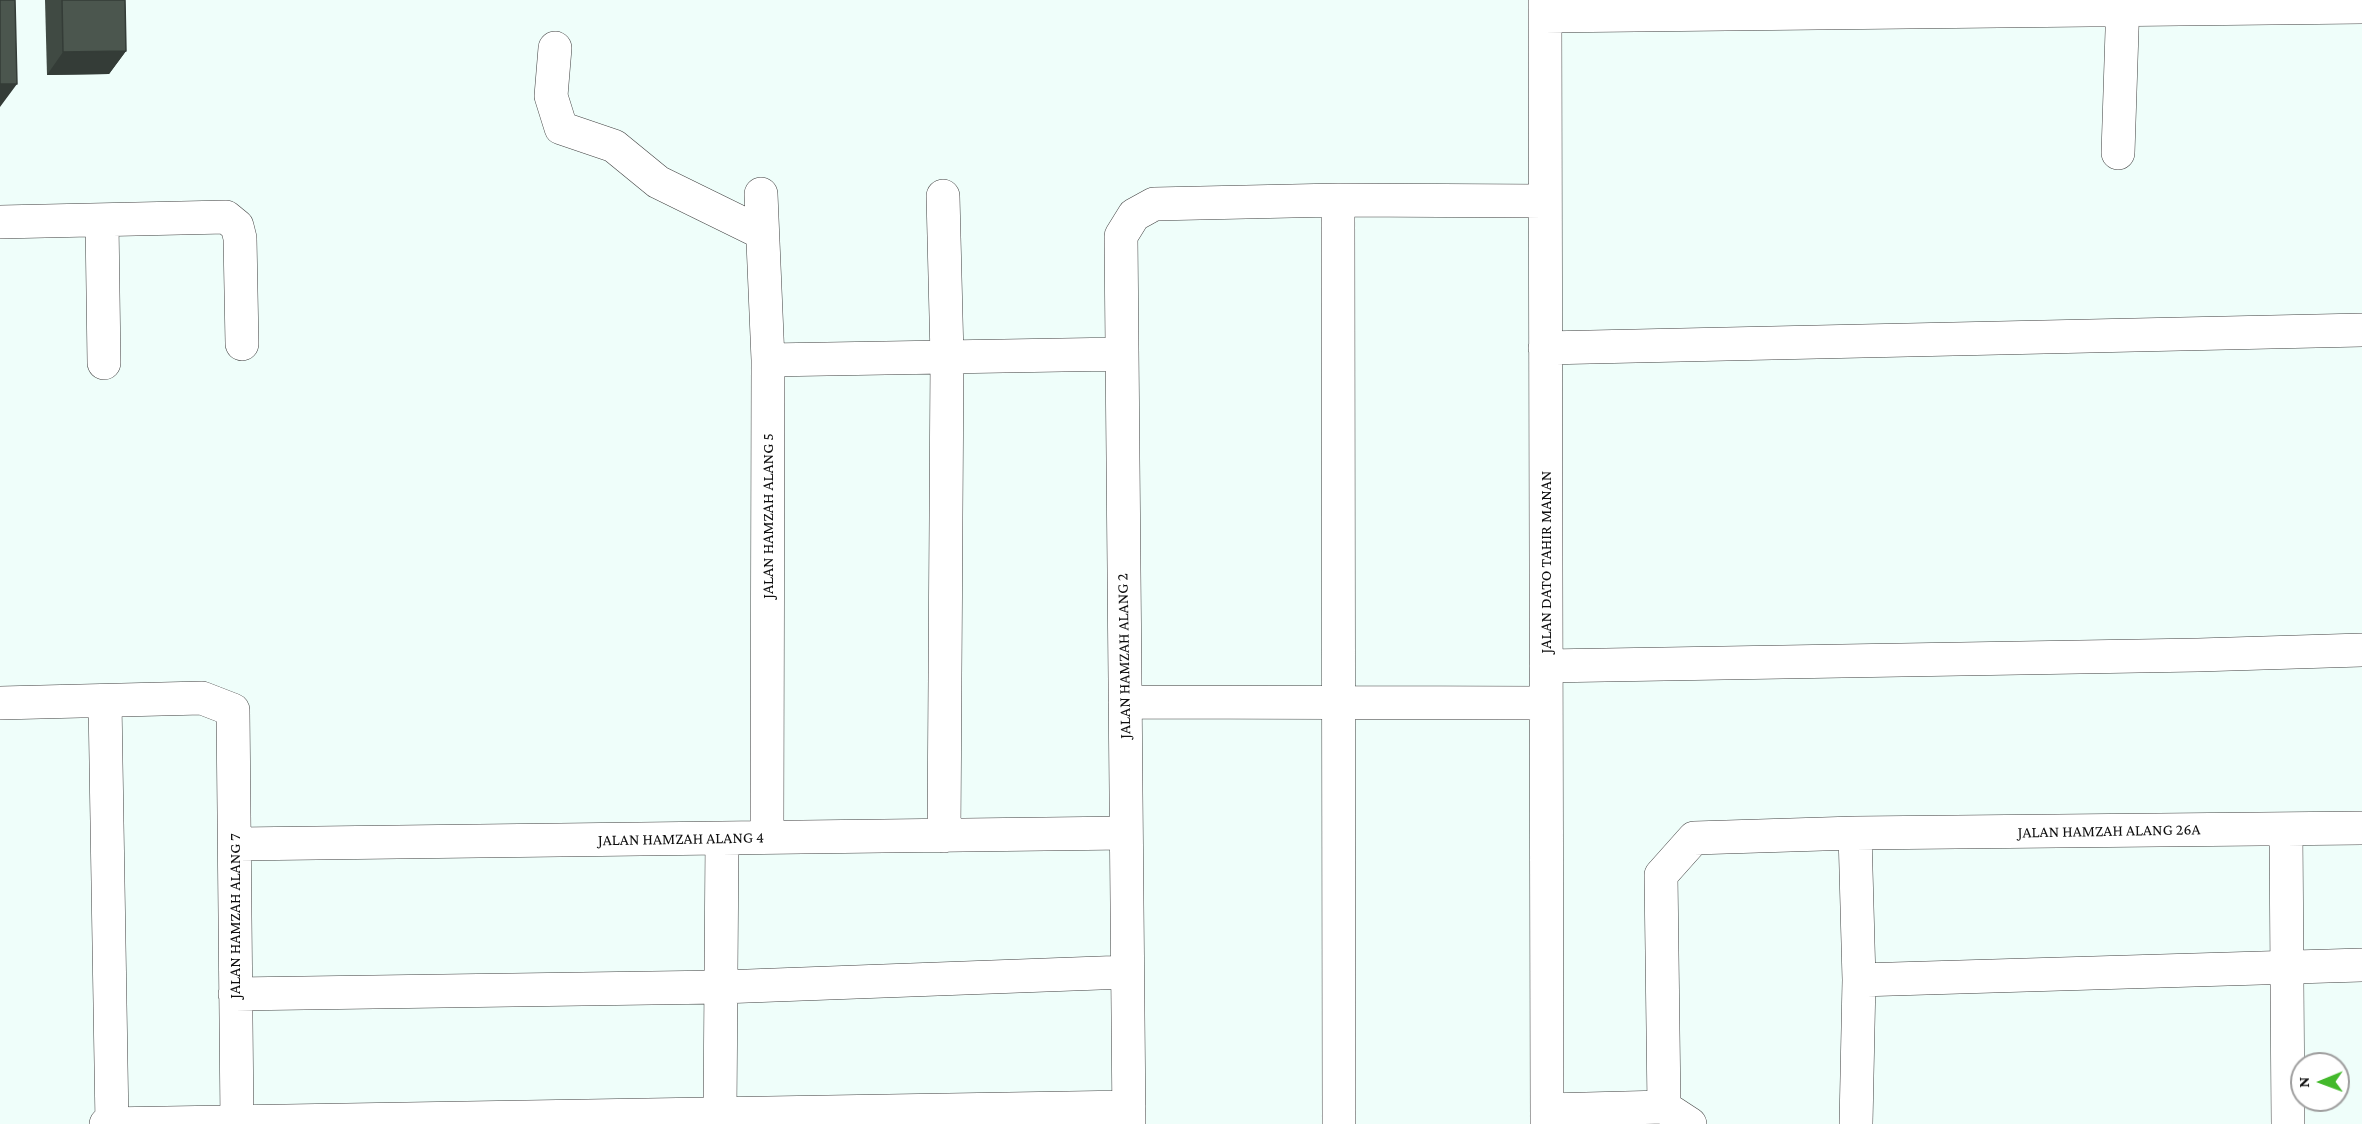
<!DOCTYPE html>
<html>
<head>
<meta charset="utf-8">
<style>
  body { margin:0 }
  #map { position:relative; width:2362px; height:1124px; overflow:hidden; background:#effefa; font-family:"Crimson Pro",serif }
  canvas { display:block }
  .north { position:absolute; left:2290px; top:1052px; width:60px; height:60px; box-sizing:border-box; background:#fff; border:2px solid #9f9f9f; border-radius:50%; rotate:269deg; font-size:16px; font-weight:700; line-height:24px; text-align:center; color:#0e0e0e }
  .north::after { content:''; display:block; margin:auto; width:21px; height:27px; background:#43b92b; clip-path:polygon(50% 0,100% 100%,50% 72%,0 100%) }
</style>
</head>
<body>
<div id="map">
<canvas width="2362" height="1124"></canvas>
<div class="north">N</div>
</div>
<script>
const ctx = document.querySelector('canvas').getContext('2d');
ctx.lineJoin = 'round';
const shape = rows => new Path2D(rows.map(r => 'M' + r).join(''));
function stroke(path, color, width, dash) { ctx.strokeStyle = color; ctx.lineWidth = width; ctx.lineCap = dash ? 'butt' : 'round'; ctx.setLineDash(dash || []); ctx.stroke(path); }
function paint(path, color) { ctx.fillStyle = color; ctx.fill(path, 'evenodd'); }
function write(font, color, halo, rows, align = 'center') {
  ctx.font = font + ' "Crimson Pro",serif'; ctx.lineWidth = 6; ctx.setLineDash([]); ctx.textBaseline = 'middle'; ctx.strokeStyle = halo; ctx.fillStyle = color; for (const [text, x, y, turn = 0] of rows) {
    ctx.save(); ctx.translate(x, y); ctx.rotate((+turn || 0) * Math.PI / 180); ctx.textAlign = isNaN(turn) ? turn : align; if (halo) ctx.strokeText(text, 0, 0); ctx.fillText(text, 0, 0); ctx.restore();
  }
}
const minor = shape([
  [1545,0,1547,1124],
  [1545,16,2362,7],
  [555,48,551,96,561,128,614,146,658,182,762,233],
  [2118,153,2123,0],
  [761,194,768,360,767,837],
  [943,196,947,357,944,836],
  [1338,200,1339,1124],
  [102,221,104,363],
  [0,222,226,217,237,226,240,238,242,344],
  [1545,348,2362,330],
  [768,360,1121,354],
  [1546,666,2198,655,2362,650],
  [105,701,112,1124],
  [1125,702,1546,703],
  [0,703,202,698,233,710,237,1122],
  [2286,829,2288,1124],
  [1855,833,1859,980,1856,1124],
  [236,844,1126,833],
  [1859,980,2362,965],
  [235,994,721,987,1127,972],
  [1664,1107,1661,875,1694,838,1855,833,2362,828],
  [1547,1110,1664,1107,1690,1124],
  [720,1114,722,838],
  [106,1124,1129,1107],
  [1129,1124,1121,236,1134,215,1154,204,1338,200,1545,201]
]);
stroke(minor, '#414141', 34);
stroke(minor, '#fff', 33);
paint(shape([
  [45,0,125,0,126,51,109,74,47,75]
]), '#404a43');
paint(shape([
  [126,51,109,74,47,75,63,52],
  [0,84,17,84,0,107]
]), '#343c37');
const building = shape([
  [0,0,15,0,17,84,0,84,0,0],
  [62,0,125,0,126,51,63,52,62,0]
]);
paint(building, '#4b564e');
stroke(building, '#343c37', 1.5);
write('16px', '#0e0e0e', '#fff', [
  ["JALAN HAMZAH ALANG 5",768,516,-90],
  ["JALAN DATO TAHIR MANAN",1546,562,-90],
  ["JALAN HAMZAH ALANG 2",1124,656,-91],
  ["JALAN HAMZAH ALANG 26A",2109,831,-1],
  ["JALAN HAMZAH ALANG 4",681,839,-1],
  ["JALAN HAMZAH ALANG 7",235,916,-90]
]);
</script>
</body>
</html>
